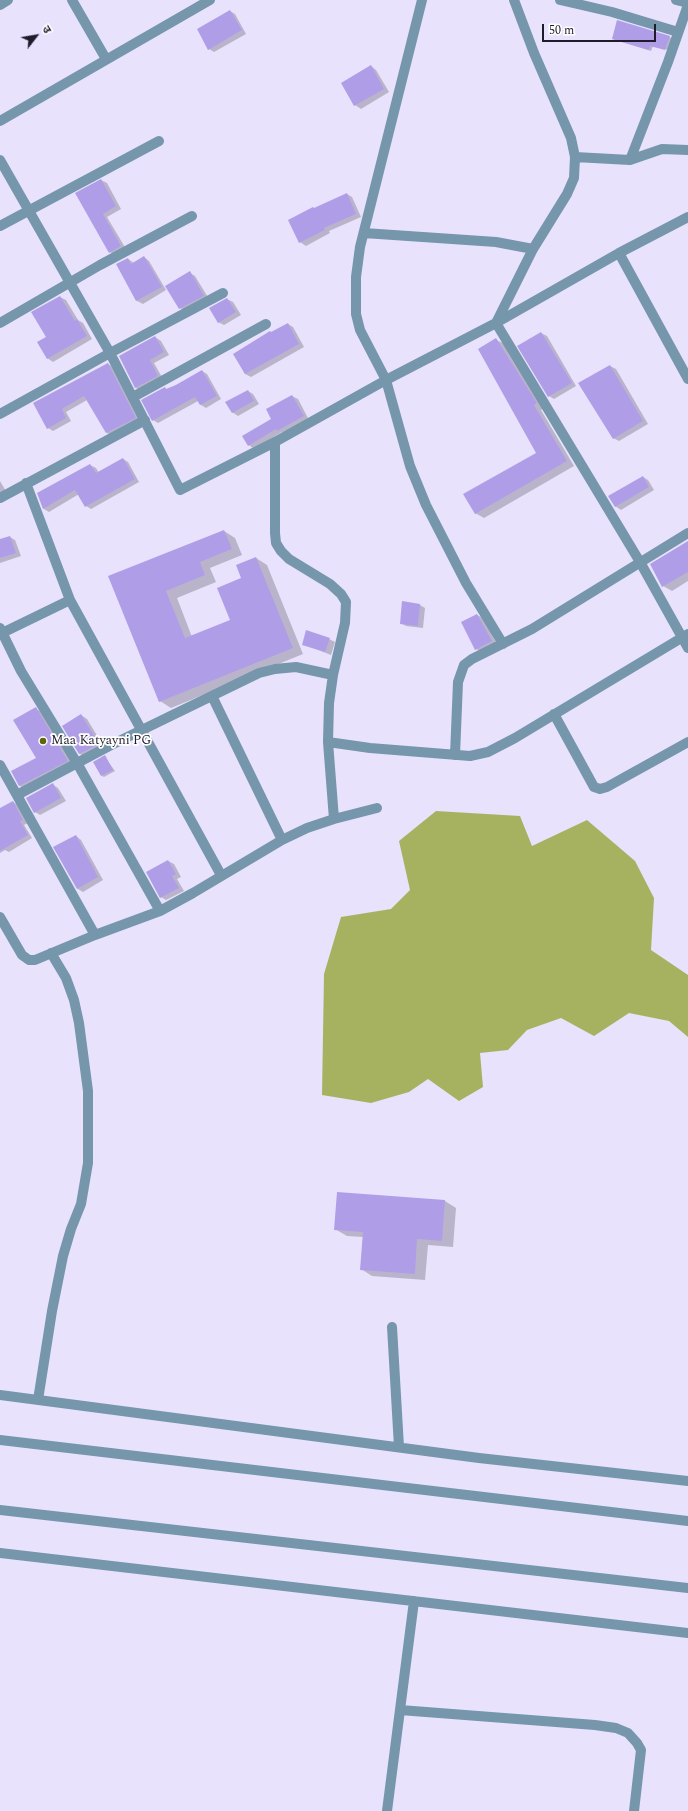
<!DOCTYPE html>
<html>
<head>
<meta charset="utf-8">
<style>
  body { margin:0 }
  #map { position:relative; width:688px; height:1811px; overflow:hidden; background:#e8e2fd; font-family:Spectral,"Noto Sans Devanagari",serif }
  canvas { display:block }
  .north { position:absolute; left:16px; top:16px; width:40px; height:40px; -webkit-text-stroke:3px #fff; paint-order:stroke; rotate:59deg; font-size:11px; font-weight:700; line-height:16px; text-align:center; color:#1f1b2b }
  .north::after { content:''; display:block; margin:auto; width:14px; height:18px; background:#1f1b2b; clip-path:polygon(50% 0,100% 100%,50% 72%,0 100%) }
  .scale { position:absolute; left:542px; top:24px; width:114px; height:18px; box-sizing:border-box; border:2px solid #1f1b2b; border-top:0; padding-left:5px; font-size:12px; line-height:14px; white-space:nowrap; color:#1f1b2b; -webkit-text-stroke:3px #fff; paint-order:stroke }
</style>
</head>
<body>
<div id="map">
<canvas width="688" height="1811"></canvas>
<div class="north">उ</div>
<div class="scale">50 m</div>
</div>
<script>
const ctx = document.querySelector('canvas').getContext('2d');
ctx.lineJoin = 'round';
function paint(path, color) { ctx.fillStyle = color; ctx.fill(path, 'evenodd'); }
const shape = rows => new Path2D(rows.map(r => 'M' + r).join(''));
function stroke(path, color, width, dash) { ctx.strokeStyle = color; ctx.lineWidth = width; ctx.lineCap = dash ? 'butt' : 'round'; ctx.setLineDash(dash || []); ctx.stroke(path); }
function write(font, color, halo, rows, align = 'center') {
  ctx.font = font + ' Spectral,serif'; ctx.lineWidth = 3.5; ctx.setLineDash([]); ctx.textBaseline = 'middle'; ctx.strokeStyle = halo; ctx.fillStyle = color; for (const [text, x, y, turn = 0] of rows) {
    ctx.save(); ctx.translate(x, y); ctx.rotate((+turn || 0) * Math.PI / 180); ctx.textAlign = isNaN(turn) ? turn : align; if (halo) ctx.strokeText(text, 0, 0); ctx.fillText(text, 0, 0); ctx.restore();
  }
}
paint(shape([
  [436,811,520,816,532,846,587,820,635,861,654,898,651,950,688,975,688,1037,669,1021,629,1013,594,1036,561,1018,527,1030,508,1050,480,1053,483,1087,459,1101,428,1079,409,1092,371,1103,322,1095,324,974,341,917,391,909,410,890,399,841]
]), '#a7b261');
paint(shape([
  [230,11,235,14,246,34,214,52,209,49],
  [617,21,670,37,672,39,668,50,653,46,651,51,615,40,613,39],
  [371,66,376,70,389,92,361,109,355,105],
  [101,180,107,183,121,209,107,217,126,249,115,255,110,252,77,194],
  [347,194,352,197,361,217,329,231,330,233,306,246,300,242,289,220],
  [144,257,149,261,166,290,143,304,137,301,117,264,128,259,134,263],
  [190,273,195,276,209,299,185,311,180,308],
  [60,297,66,300,78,320,83,323,92,339,53,362,47,358,47,338],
  [227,299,233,302,241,315,224,325,218,322],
  [288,324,293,327,304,347,251,377,245,374,234,354],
  [541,333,547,336,576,386,554,399,549,396],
  [155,337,161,341,169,355,154,363,163,379,142,391,136,388,120,356],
  [496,340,505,344,544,408,541,410,574,466,484,518,475,513,538,453],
  [108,364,113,367,141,421,112,436,107,433,87,400,66,412,71,421,53,431,48,428,35,403],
  [610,366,616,369,648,424,619,441,613,438],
  [202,371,207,374,221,399,206,408,201,405,198,401,158,423,153,420,165,388,167,390],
  [248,391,253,394,259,404,238,416,232,412],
  [292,396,298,399,309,420,284,433,282,432,254,449,249,445],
  [123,459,128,462,139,482,91,509,86,506,79,494,49,512,44,509,38,493,90,465,96,468,99,473],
  [643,477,648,480,654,490,621,510,615,506],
  [0,481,7,493,0,497],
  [224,531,235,538,242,555,210,568,216,582,177,598,192,637,232,621,243,578,256,558,267,565,303,654,171,708,160,701,109,577],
  [10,537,15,540,21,556,0,563,0,540],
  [688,542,688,581,672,591,663,586],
  [403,602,420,605,425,608,423,628,406,626,401,623],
  [477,615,483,618,497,645,482,652,476,649],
  [329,639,335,642,331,655,303,644],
  [36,709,46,714,77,766,30,791,20,786,12,771,37,758],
  [81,715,87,719,104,747,86,757,80,754,63,726],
  [105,757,115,771,104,777,102,776],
  [53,785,58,788,66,801,40,815,35,812],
  [13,802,18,805,28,823,24,825,32,838,9,852,5,850,0,853,0,809],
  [76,836,81,840,103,880,83,892,78,889,55,848],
  [168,861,174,864,181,877,177,879,184,891,166,900,161,897],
  [338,1193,445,1201,456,1208,453,1247,428,1245,425,1280,372,1276,361,1269,363,1237,347,1236,335,1229]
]), '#0003');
paint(shape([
  [230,10,242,30,208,50,197,29],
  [617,20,670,36,665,50,650,46,649,50,612,39],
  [371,65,384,89,354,106,341,83],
  [101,179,116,206,103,214,121,246,109,253,75,193],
  [347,193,356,214,324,228,325,230,299,243,288,220,313,207,314,208],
  [144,256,162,287,136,301,116,264,128,258,131,264],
  [190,271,204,296,179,309,165,286],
  [60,296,75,321,77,319,87,336,47,359,37,342,46,337,31,312],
  [227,298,236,312,218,323,209,308],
  [288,323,299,344,245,374,233,354,270,331,271,332],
  [541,332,572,383,548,397,517,346],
  [155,336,164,352,150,360,158,376,135,388,119,356],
  [496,338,537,403,534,405,567,461,475,514,463,494,536,453,478,349],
  [108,363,136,418,106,433,84,396,62,409,66,418,47,429,33,403],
  [610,365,643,421,613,439,578,383],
  [202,370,217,396,200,405,195,397,152,421,141,400,165,387,166,389,176,385],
  [248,390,254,401,232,413,225,402],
  [292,395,304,416,277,431,276,429,248,446,242,436,271,419,266,409],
  [123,458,135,479,85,507,75,490,43,509,37,493,90,464,96,473],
  [643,476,649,487,615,507,608,496],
  [224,530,232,549,200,562,205,575,166,591,185,638,230,620,217,588,241,578,236,565,256,557,293,648,159,702,108,576],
  [10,536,16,553,0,558,0,539],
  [688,541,688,572,662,587,650,564],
  [402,601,420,604,418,626,400,624],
  [477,614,492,641,475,650,461,622],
  [306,630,330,638,325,652,302,645],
  [36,707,68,761,19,786,11,771,36,758,13,720],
  [81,714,99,744,79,754,62,726],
  [105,755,113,770,101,776,93,762],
  [53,783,61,798,34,813,26,798],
  [13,801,23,820,20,821,28,835,0,851,0,808],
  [76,835,98,877,77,889,53,847],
  [168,860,176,874,172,876,179,888,160,898,146,872],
  [337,1192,445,1200,442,1241,417,1239,415,1274,360,1270,363,1232,334,1230]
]), '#b09de7');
stroke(shape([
  [72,0,106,59],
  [422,0,360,247,356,277,356,314,360,330,386,380,410,466,426,505,466,583,503,644],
  [514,0,534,53,571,138,575,157,574,178,567,194,533,249,496,323,640,562,688,648],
  [560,0,612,12,678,32],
  [676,0,688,3],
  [0,5,8,0],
  [0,121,210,0],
  [575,157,630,160,662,149,688,150],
  [0,160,110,353,180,490,275,442,386,380,496,323,619,253,688,217],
  [630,160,668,62,688,5],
  [0,226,159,141],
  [364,233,496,242,533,249],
  [619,253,688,379],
  [0,323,100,265,192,216],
  [133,397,266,324],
  [0,414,110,353,223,293],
  [275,442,275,533,276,543,281,551,289,559,330,584,341,594,346,602,345,623,333,675,329,703,328,742,334,819],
  [26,483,70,600,221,875],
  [0,498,145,420],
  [0,628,21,671,77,763,160,911],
  [0,634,70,600],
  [212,696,282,840],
  [554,714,594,787,600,789,607,787,688,742],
  [328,742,370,748,470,756,488,752,515,738,688,634],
  [455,755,458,682,464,665,472,659,532,629,688,533],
  [0,765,95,935],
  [17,795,111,745,259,673,275,669,296,667,333,675],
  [0,917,22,955,29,960,35,960,95,935,160,911,193,893,282,840,307,828,334,819,377,808],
  [392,1327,399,1447],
  [0,1395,479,1458,688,1481],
  [38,1400,52,1311,63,1256,71,1229,81,1204,88,1163,88,1091,79,1023,74,1000,66,978,51,953],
  [0,1440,688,1521],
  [0,1510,688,1588],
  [0,1553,688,1633],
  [400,1710,595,1725,616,1728,628,1733,637,1743,641,1750,634,1811],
  [387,1811,414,1601]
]), '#7596ab', 10);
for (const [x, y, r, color] of [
  [43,741,4,"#5e6606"]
]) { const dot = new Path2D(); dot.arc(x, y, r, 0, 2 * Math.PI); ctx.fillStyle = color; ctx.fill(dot); stroke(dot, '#fff', 1.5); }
write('13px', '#1f1b2b', '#fff', [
  ["Maa Katyayni PG",51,741]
], 'left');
</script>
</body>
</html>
